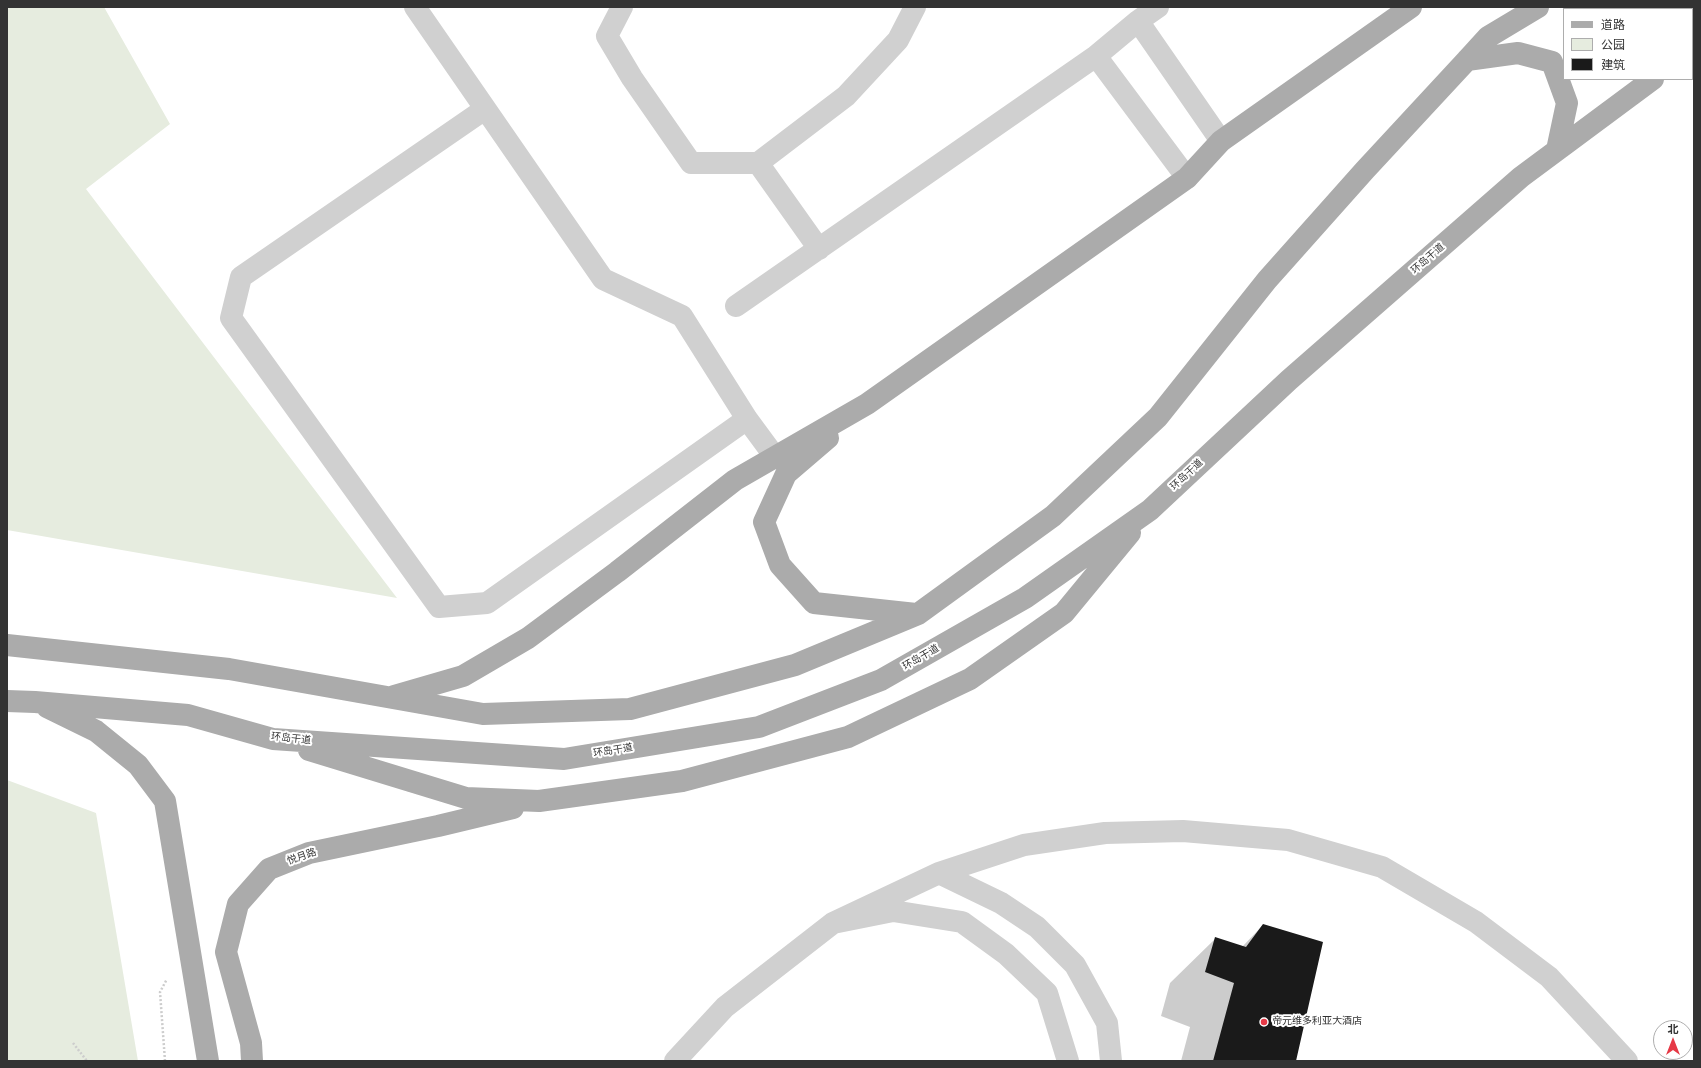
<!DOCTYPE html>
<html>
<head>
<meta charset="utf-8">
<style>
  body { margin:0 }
  #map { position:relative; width:1701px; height:1068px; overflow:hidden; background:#fff; font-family:"Titillium Web","Noto Sans SC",sans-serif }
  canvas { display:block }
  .frame { position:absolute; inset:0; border:8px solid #333; pointer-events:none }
  .legend { position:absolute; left:1563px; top:8px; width:130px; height:72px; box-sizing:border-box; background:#fff; border:1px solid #adadad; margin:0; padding:5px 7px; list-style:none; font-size:12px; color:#333 }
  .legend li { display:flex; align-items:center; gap:8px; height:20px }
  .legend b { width:20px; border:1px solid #adadad }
  .north { position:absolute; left:1653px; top:1020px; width:40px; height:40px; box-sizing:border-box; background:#fff; border:1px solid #adadad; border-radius:50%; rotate:0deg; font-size:11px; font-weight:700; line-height:16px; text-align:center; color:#333 }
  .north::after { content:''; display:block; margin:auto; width:14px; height:18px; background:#e63946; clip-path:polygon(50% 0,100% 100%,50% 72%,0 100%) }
</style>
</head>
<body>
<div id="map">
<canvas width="1701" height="1068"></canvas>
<div class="frame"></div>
<ul class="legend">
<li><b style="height:5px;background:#ababab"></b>道路</li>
<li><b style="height:11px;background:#e6ecdf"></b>公园</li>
<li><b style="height:11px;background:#1a1a1a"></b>建筑</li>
</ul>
<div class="north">北</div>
</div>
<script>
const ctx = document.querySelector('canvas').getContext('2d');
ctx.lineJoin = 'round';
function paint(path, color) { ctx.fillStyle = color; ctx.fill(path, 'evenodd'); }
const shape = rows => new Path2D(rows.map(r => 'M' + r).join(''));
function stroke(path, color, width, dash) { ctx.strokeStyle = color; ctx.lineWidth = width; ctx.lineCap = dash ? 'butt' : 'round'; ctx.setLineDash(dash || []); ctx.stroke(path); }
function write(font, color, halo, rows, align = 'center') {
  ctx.font = font + ' "Titillium Web","Noto Sans SC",sans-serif'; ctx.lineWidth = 4; ctx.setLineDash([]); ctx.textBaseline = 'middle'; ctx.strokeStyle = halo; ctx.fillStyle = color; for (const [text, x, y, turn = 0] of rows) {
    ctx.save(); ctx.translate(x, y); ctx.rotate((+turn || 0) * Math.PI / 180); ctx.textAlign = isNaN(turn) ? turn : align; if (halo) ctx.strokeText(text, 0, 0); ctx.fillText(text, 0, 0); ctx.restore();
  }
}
paint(shape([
  [7,7,104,7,170,124,86,189,397,598,7,530],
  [7,780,96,813,138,1061,7,1061]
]), '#e6ecdf');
paint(shape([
  [1263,925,1295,1061,1181,1061,1190,1027,1161,1016,1170,983,1215,939,1242,947]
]), '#0003');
paint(shape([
  [1263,924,1323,942,1296,1061,1213,1061,1234,983,1205,972,1215,937,1246,947]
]), '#1a1a1a');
stroke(shape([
  [73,1043,87,1061],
  [165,1061,160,992,167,979]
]), '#cdcdcd', 2.5, [2, 2]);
stroke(shape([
  [415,7,603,279,682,316,747,419,775,457],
  [622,7,607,36,632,78,691,163,758,163,819,249],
  [1138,21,1221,141],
  [1096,56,1187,178],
  [485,109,241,277,231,318,439,607,487,603,747,419],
  [758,163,846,96,898,40,915,7],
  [736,306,1096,56,1138,21,1158,7],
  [939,873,1001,903,1037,927,1075,965,1107,1023,1111,1061],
  [833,923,939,873,1024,845,1105,833,1183,831,1288,840,1382,867,1476,922,1549,977,1627,1061],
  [675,1061,725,1007,833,923,893,911,962,922,1006,954,1047,993,1068,1061]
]), '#d0d0d0', 22);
stroke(shape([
  [1592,9,1593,7],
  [1692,51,1694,49],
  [1467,60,1518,53,1552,62,1567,103,1557,150],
  [828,438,786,474,764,522,780,565,814,603,916,614],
  [7,645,229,669,483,714,630,709,795,665,918,614,1053,516,1158,417,1267,280,1365,170,1467,60,1488,37,1538,7],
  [394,696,463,676,528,638,617,572,735,480,867,404,1187,178,1221,141,1411,7],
  [7,701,35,702,188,715,273,739,564,759,759,727,881,680,1025,598,1150,510,1289,380,1521,177,1653,79],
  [47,707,96,731,138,765,165,801,208,1061],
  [309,750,466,798,539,801,682,781,848,737,970,679,1064,613,1130,533],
  [252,1061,251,1043,226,952,238,904,269,869,309,853,438,826,513,808]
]), '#ababab', 22);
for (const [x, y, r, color] of [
  [1264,1022,4,"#e63946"]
]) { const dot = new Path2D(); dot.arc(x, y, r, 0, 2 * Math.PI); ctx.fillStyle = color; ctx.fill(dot); stroke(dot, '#fff', 1.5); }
write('10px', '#333', '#fff', [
  ["环岛干道",1428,259,-41],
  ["环岛干道",1187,475,-43],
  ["环岛干道",921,658,-30],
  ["环岛干道",291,739,6],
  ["环岛干道",613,751,-9],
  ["悦月路",302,857,-19]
]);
write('10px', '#333', '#fff', [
  ["帝元维多利亚大酒店",1272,1022]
], 'left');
</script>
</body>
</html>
